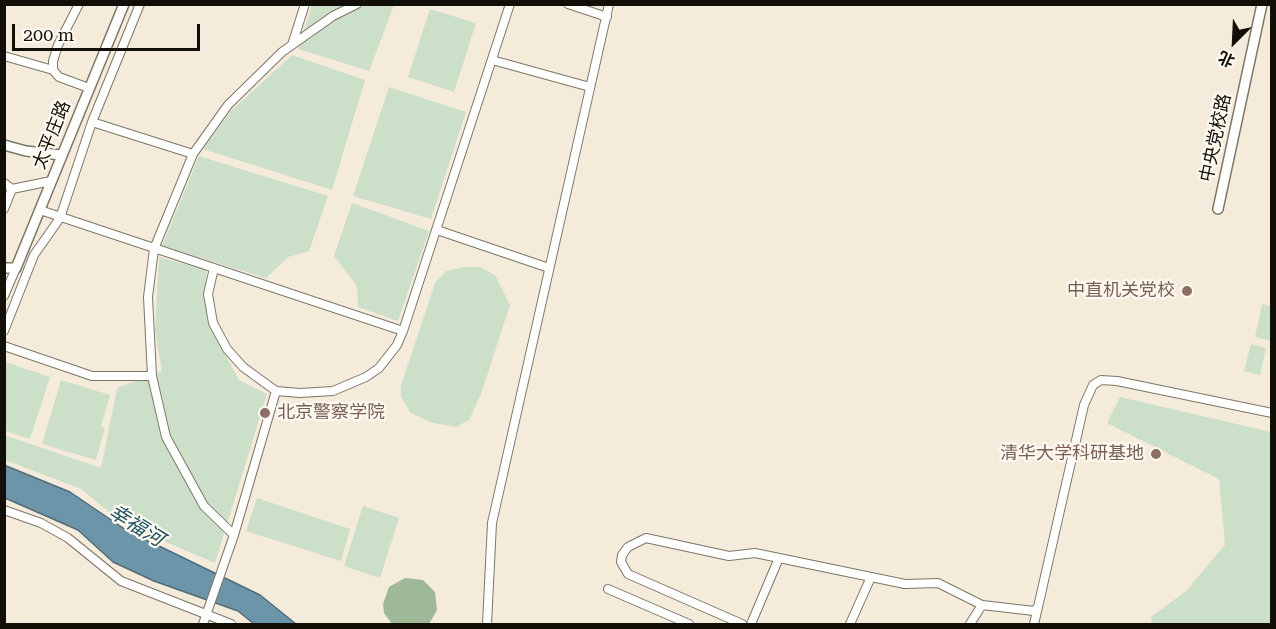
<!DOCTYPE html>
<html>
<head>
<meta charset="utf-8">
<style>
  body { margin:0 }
  #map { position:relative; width:1276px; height:629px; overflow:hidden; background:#f5ebda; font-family:"Roboto Serif","Noto Sans SC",serif }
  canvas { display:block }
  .frame { position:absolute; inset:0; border:6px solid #120f09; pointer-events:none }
  .north { position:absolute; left:1204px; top:12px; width:60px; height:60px; -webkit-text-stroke:4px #fff9ef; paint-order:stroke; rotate:204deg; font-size:16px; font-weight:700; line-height:24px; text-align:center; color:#120f09 }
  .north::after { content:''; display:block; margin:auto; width:21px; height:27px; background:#120f09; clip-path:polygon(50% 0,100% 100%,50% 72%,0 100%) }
  .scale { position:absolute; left:12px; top:24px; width:188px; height:27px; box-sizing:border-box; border:3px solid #120f09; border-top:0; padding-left:8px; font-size:18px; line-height:21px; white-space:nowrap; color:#120f09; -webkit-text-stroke:4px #fff9ef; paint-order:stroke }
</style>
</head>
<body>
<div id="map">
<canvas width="1276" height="629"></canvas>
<div class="frame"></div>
<div class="north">北</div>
<div class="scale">200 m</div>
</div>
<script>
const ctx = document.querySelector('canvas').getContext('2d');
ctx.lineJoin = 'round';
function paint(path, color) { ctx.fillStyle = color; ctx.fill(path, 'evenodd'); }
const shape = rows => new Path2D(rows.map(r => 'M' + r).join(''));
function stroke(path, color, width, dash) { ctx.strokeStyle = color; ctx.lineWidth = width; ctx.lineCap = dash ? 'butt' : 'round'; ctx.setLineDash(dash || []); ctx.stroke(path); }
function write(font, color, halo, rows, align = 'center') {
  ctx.font = font + ' "Roboto Serif","Noto Sans SC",serif'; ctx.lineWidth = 4.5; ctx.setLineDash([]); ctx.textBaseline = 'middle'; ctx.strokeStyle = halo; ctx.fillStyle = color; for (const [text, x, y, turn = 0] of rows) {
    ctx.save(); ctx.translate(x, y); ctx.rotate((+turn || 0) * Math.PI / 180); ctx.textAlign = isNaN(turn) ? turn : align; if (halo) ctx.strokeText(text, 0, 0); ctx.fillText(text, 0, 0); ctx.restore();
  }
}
paint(shape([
  [312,5,394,5,369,71,298,49],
  [430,9,476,23,454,92,408,77],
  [292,55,365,80,332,190,203,149,231,111],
  [389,87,466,112,431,219,353,196],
  [199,156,328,196,309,251,288,257,266,278,162,246],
  [352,203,429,231,398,321,358,307,357,286,334,256],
  [159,257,206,270,207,321,239,380,267,394,215,563,124,524,81,489,5,460,4,435,101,468,117,388,162,371,155,331],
  [464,267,480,267,495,275,510,305,481,394,469,420,456,427,433,423,411,413,401,397,401,385,435,283,446,271],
  [1262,304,1271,306,1271,341,1255,337],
  [1251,344,1266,348,1260,375,1244,371],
  [5,362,50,377,30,439,5,431],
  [61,380,110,395,101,426,105,428,96,460,42,444],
  [1120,397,1271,432,1271,624,1152,624,1151,617,1186,591,1225,545,1219,479,1107,423],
  [257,498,350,529,341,561,246,531],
  [363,506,399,518,380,578,344,566]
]), '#ccdfc8');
paint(shape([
  [405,578,423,580,435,592,437,610,429,624,392,624,384,613,383,604,389,587]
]), '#9eb898');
const water = shape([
  [4,465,70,492,126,530,260,595,296,624,254,624,238,611,154,581,113,562,78,530,5,498,4,465]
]);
paint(water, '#6c95a9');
stroke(water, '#516d79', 1.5);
const minor = shape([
  [79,4,58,45,53,61,53,70,59,77,89,88],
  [568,4,607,17],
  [292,45,305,4],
  [4,56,53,70],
  [492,60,590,87],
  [92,122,193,154],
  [4,183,12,189],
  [4,209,12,189,51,181],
  [40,210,403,331],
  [437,230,549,268],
  [214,268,208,294,213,323,227,349,243,367,276,391,300,393,333,391,366,377,379,368,397,345,403,331,510,4],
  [4,296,16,268],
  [4,331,34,255,60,218,92,122,140,4],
  [4,346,92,376,152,376],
  [4,510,41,523,68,538,121,581,231,624],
  [234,535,204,506,166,437,152,376,148,297,154,249,193,154,228,105,282,52,333,16,357,4],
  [608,589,689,624],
  [203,624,234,535,276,391],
  [487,624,492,523,609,4],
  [742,624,628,574,621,562,622,555,628,547,646,538,729,556,755,553,905,584,938,583,982,605,1034,611,1038,607,1084,405,1093,385,1101,380,1117,381,1272,413],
  [751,624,779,558],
  [850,624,871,577],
  [970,624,982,605],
  [1034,624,1038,607]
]);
const tertiary = shape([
  [4,145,26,151,61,155],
  [1218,209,1262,4],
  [4,268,16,268,124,4]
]);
stroke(minor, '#7d7565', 10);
stroke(tertiary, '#7d7565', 12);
stroke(minor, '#fff', 8);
stroke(tertiary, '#fff', 9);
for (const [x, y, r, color] of [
  [1187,291,6,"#8d6e63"],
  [265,413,6,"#8d6e63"],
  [1156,454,6,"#8d6e63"]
]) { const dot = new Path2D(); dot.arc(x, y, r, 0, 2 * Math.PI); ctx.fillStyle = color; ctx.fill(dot); stroke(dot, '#fff9ef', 2); }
write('18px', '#120f09', '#fff9ef', [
  ["太平庄路",52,135,-68],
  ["中央党校路",1216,138,-78]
]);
write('18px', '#785e54', '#fff9ef', [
  ["中直机关党校",1175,291],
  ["北京警察学院",277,413,"left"],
  ["清华大学科研基地",1144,454]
], 'right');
write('italic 20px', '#1a5067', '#fff9ef', [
  ["幸福河",136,526,32]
]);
</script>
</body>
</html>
